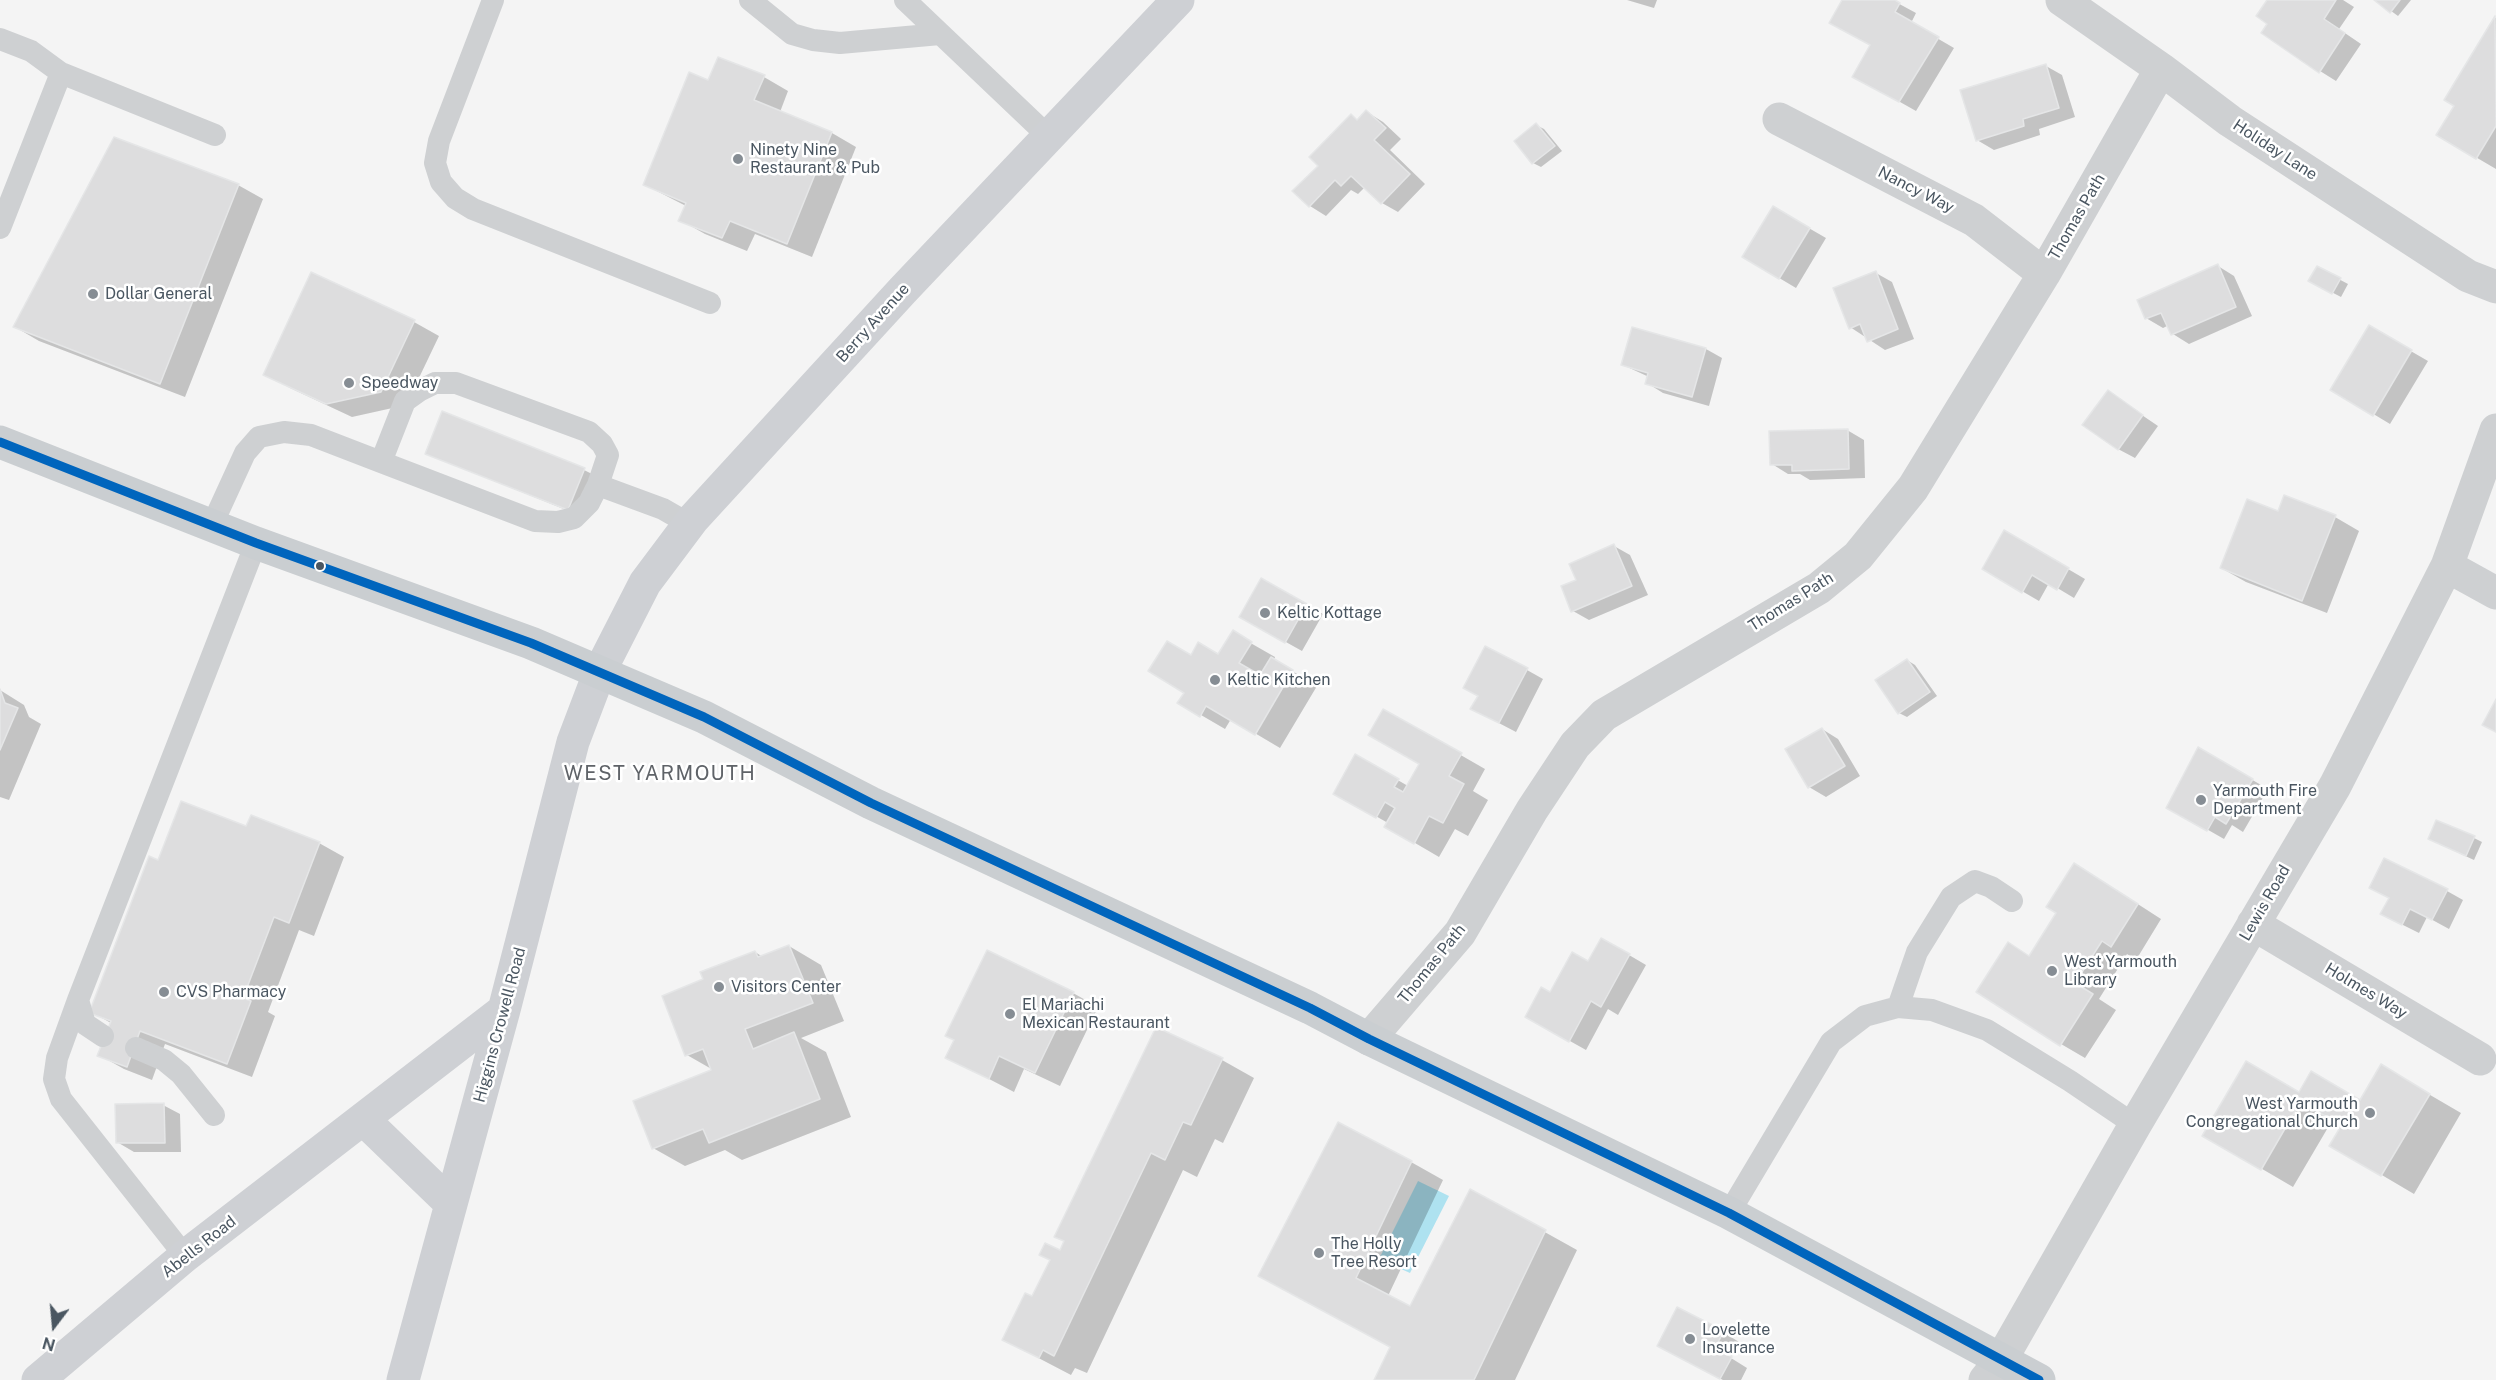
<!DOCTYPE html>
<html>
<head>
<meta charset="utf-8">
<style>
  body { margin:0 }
  #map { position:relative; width:2496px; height:1380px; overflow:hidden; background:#f4f4f4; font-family:"Public Sans",sans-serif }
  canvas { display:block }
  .north { position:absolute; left:24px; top:1296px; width:60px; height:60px; -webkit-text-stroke:4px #fff; paint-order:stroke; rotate:196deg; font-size:16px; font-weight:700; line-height:24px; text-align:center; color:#4a5661 }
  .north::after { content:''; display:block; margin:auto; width:21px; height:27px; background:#4a5661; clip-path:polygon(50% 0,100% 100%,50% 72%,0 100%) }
</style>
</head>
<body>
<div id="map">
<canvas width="2496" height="1380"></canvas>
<div class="north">N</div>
</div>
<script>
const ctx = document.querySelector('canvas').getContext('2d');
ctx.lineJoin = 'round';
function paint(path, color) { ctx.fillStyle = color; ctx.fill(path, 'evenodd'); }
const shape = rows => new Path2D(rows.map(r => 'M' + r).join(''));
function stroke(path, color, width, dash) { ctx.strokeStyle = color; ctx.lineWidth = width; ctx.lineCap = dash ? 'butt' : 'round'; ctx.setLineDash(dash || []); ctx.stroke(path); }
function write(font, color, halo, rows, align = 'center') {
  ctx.font = font + ' "Public Sans",sans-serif'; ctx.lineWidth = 5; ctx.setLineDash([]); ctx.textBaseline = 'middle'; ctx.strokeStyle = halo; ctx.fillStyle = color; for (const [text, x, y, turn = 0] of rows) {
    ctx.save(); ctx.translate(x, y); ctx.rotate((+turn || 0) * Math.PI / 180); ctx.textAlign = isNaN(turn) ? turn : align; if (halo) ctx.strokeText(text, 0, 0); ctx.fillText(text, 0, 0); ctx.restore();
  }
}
paint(shape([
  [1418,1181,1449,1196,1410,1273,1379,1259]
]), '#aee2f0');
paint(shape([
  [1627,0,1657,0,1654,8],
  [1843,0,1892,0,1916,13,1911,23,1954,48,1916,111,1854,76,1872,45],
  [2269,0,2343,0,2354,7,2339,29,2361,44,2336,81,2320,71,2269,23],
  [2376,0,2411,0,2398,16],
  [2495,18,2496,18,2496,169,2438,135,2456,106,2446,99],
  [2046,66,2062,75,2075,117,2039,129,2040,135,1994,150,1977,140],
  [764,77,788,91,780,112,832,133,856,147,812,257,755,234,747,251,705,234,680,220,686,206,645,185,709,82],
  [1367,112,1383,122,1401,139,1390,150,1425,184,1398,212,1382,203,1365,187,1358,194,1351,190,1326,216,1310,206,1295,191,1320,166,1351,116,1358,121],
  [1536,125,1544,129,1562,151,1541,167,1533,163],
  [238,185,263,199,185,397,39,341,15,327],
  [1774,208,1826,238,1796,288,1744,257],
  [2218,266,2234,276,2252,316,2189,344,2173,334,2169,325,2163,328,2146,318],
  [2318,268,2348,284,2341,297,2310,281],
  [1876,273,1892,282,1914,339,1885,350,1850,327],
  [414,322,439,336,406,405,352,417,290,388,265,374],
  [2369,327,2428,361,2390,424,2332,389],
  [1633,329,1706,349,1722,358,1709,406,1663,393,1647,383,1649,377,1623,365],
  [2108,392,2158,426,2135,458,2118,449],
  [1847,430,1864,440,1865,478,1810,480,1800,474,1788,474,1772,464],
  [435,457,584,470,592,474,576,514],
  [2279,513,2335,517,2359,531,2327,613,2246,582,2221,568],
  [2005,532,2085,579,2074,598,2049,583,2039,601,1984,569],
  [1614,546,1630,555,1648,595,1589,620,1573,611,1578,581],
  [1262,580,1323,614,1302,651,1241,617],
  [1233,633,1275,657,1274,660,1317,686,1280,748,1231,719,1225,729,1201,715,1186,693,1191,657,1219,656],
  [1907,660,1915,665,1937,696,1907,717,1899,713],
  [1527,670,1543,679,1516,732,1472,709],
  [0,690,24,705,29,717,41,724,9,800,0,797],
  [1384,711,1485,769,1473,791,1488,800,1468,836,1455,829,1439,857,1386,826,1388,823,1335,793,1356,756,1408,786,1421,763],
  [1822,729,1838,739,1860,776,1826,797,1809,787,1787,750],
  [2199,749,2268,789,2243,832,2232,825,2224,839,2168,807],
  [247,828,319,843,344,857,314,936,299,930,268,1012,275,1016,252,1077,165,1044,152,1080,124,1069,99,1055,111,1023,91,1012,159,862],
  [2474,838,2482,842,2474,860,2437,843],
  [2099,879,2161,919,2136,960,2127,954,2099,999,2116,1010,2085,1058,2061,1044],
  [2447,891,2463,900,2449,929,2427,917,2419,933,2399,923,2390,898],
  [789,946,821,965,844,1021,801,1038,826,1052,851,1117,742,1160,725,1150,685,1166,653,1148,715,1071,687,1055,704,980,755,952,763,957],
  [1629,955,1646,965,1618,1015,1608,1009,1586,1050,1527,1017,1589,963],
  [1073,993,1098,1007,1060,1086,1024,1069,1014,1092,947,1057],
  [1222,1060,1254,1078,1223,1143,1215,1139,1197,1177,1183,1170,1087,1373,1075,1368,1071,1375,1004,1340,1033,1298,1066,1242],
  [2413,1085,2461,1113,2414,1194,2331,1145,2343,1125,2333,1119,2293,1187,2204,1135,2299,1094,2360,1101],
  [163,1105,180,1114,181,1152,134,1152,117,1142],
  [1411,1162,1443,1180,1388,1296,1411,1308,1471,1191,1577,1250,1515,1380,1375,1380,1391,1347,1291,1294],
  [1723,1332,1739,1342,1731,1358,1747,1368,1741,1380,1723,1380,1675,1355]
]), '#0003');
const building = shape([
  [1842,0,1895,0,1900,3,1895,12,1939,37,1899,102,1852,77,1870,45,1829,23,1842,0],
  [2267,0,2336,0,2324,19,2345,33,2319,73,2261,33,2267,24,2256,16,2267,0],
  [2374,0,2400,0,2390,13,2374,0],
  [2495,16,2496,126,2476,159,2436,135,2454,106,2444,100,2495,16],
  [718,57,765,75,754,100,832,132,787,244,730,221,722,238,678,221,686,203,643,185,689,72,708,80,718,57],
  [2046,64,2059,108,2023,119,2024,126,1976,141,1960,90,2046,64],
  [1366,110,1386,128,1374,140,1410,174,1381,204,1351,176,1341,186,1335,180,1309,207,1292,191,1318,166,1309,157,1351,114,1357,120,1366,110],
  [1536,123,1555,146,1532,164,1514,141,1536,123],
  [114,137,239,184,160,384,13,327,114,137],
  [1773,206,1810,228,1779,279,1742,257,1773,206],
  [2218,264,2236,307,2171,335,2161,313,2145,319,2137,300,2218,264],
  [2317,266,2341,278,2332,294,2308,281,2317,266],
  [1876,271,1898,329,1867,342,1860,324,1849,329,1833,288,1876,271],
  [311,272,415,320,381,392,326,404,263,375,311,272],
  [2369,325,2412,350,2373,416,2330,390,2369,325],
  [1632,327,1706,348,1692,397,1645,384,1648,373,1621,365,1632,327],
  [2108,390,2143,415,2118,450,2082,425,2108,390],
  [442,411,585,468,568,510,425,454,442,411],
  [1848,429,1849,469,1792,471,1792,465,1770,465,1769,431,1848,429],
  [2284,495,2336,515,2302,601,2220,568,2247,499,2278,511,2284,495],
  [2004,530,2069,568,2057,590,2032,575,2022,593,1982,569,2004,530],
  [1614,544,1632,586,1571,612,1561,586,1576,580,1569,564,1614,544],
  [1261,578,1307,604,1285,643,1239,617,1261,578],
  [1233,630,1252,642,1239,663,1260,675,1271,657,1293,670,1255,735,1206,706,1200,717,1177,703,1184,693,1148,671,1167,641,1191,655,1198,642,1218,654,1233,630],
  [1485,646,1528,668,1499,723,1470,709,1478,696,1463,688,1485,646],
  [1907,659,1930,692,1898,714,1875,680,1907,659],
  [0,689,5,703,18,708,0,750,0,689],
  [2496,699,2496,732,2482,725,2496,699],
  [1383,709,1462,753,1449,776,1464,784,1443,823,1429,816,1414,844,1384,827,1395,808,1385,802,1376,818,1333,794,1355,754,1399,779,1394,787,1403,792,1419,764,1368,735,1383,709],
  [1822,728,1845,766,1808,788,1785,749,1822,728],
  [2198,747,2253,779,2226,824,2215,817,2207,831,2166,808,2198,747],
  [181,801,246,826,251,815,320,842,289,923,274,917,243,998,251,1001,227,1064,140,1031,127,1067,97,1056,111,1021,89,1013,149,856,158,860,181,801],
  [2436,820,2475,836,2466,856,2428,839,2436,820],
  [2384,858,2448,889,2432,920,2410,909,2402,925,2380,914,2389,898,2369,888,2384,858],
  [2074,863,2138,904,2111,947,2102,941,2075,983,2093,994,2060,1046,1976,992,2008,942,2029,956,2056,913,2046,907,2074,863],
  [1601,938,1630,954,1601,1007,1591,1001,1569,1042,1525,1017,1541,987,1550,992,1572,952,1588,961,1601,938],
  [789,945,813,1003,745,1029,753,1049,794,1032,820,1099,709,1143,703,1129,652,1149,633,1101,711,1070,703,1049,685,1056,662,996,703,979,700,972,755,951,758,957,789,945],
  [987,950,1074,992,1035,1073,999,1056,989,1079,945,1058,954,1040,945,1036,987,950],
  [1156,1027,1223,1058,1191,1125,1183,1122,1165,1160,1151,1153,1054,1356,1043,1350,1039,1358,1002,1340,1025,1293,1032,1296,1050,1260,1039,1255,1045,1243,1060,1250,1064,1241,1054,1237,1156,1027],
  [2246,1061,2299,1092,2311,1071,2360,1100,2381,1064,2430,1094,2381,1176,2329,1146,2341,1126,2301,1101,2261,1170,2202,1136,2246,1061],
  [164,1103,165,1143,116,1143,115,1104,164,1103],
  [1338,1122,1412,1161,1356,1278,1410,1306,1470,1189,1546,1230,1474,1380,1374,1380,1390,1347,1258,1276,1338,1122],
  [1677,1307,1724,1331,1715,1348,1732,1357,1720,1379,1657,1346,1677,1307]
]);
paint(building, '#ddddde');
stroke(building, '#e5e6e7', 1.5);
stroke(shape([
  [493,0,439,141,435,163,441,182,455,198,473,209,710,303],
  [750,0,792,34,813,40,840,43,940,34],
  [905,0,1049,137],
  [0,39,31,51,61,73,215,135],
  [0,228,61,73],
  [598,485,663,509,689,524],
  [212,525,245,453,259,437,284,432,311,435,381,462,535,521,558,522,574,518,589,503,598,485,608,455,602,444,589,432,456,383,435,383,419,391,405,401,381,462],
  [2012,901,1991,887,1975,881,1951,897,1917,952,1898,1007,1932,1010,1987,1030,2070,1081,2135,1125],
  [78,1000,85,1024,103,1036],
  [136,1048,164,1060,181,1074,214,1115],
  [1729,1213,1831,1042,1865,1016,1898,1007],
  [185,1256,61,1099,54,1079,57,1058,78,1000,256,543]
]), '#ced0d2', 22);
stroke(shape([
  [2062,0,2161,69,2230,121,2468,276,2496,287],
  [1779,119,1974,220,2044,274],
  [2447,566,2496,593],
  [2253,924,2480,1059],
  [1369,1039,1460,933,1532,810,1575,745,1604,715,1819,588,1858,556,1913,488,2044,274,2161,69],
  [1985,1380,2001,1360,2135,1125,2335,786,2447,566,2496,430]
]), '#ced0d2', 33);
stroke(shape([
  [364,1120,451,1204],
  [38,1380,185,1256,504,1010],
  [403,1380,504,1010,573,742,600,671,645,583,693,519,903,290,1178,0]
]), '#ced0d4', 33);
stroke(shape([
  [0,442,256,543,531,643,704,717,871,803,1310,1008,1369,1039,1729,1213,2039,1380]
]), '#caced1', 33);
stroke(shape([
  [0,442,256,543,531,643,704,717,871,803,1310,1008,1369,1039,1729,1213,2039,1380]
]), '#0065bd', 9);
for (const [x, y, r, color] of [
  [738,159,6,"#868d94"],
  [93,294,6,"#868d94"],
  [349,383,6,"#868d94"],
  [320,566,5,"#4a5661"],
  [1265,613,6,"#868d94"],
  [1215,680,6,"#868d94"],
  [2201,800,6,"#868d94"],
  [2052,971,6,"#868d94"],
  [719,987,6,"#868d94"],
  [164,992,6,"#868d94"],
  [1010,1014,6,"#868d94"],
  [2370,1113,6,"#868d94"],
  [1319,1253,6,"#868d94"],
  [1690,1339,6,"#868d94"]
]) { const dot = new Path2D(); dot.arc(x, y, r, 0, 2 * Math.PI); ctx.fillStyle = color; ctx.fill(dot); stroke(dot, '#fff', 2); }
write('16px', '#4a5661', '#fff', [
  ["Ninety Nine",750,150],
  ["Restaurant & Pub",750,168],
  ["Dollar General",105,294],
  ["Speedway",361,383],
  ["Keltic Kottage",1277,613],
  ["Keltic Kitchen",1227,680],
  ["Yarmouth Fire",2213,791],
  ["Department",2213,809],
  ["West Yarmouth",2064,962],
  ["Library",2064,980],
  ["Visitors Center",731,987],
  ["CVS Pharmacy",176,992],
  ["El Mariachi",1022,1005],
  ["Mexican Restaurant",1022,1023],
  ["West Yarmouth",2358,1104,"right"],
  ["Congregational Church",2358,1122,"right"],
  ["The Holly",1331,1244],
  ["Tree Resort",1331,1262],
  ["Lovelette",1702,1330],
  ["Insurance",1702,1348]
], 'left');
write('16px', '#4a5661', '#fff', [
  ["Holiday Lane",2275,150,33],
  ["Nancy Way",1916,190,27],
  ["Thomas Path",2077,217,-60],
  ["Berry Avenue",873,323,-48],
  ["Thomas Path",1791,602,-32],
  ["Lewis Road",2265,903,-60],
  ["Thomas Path",1432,964,-51],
  ["Holmes Way",2366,991,31],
  ["Higgins Crowell Road",500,1025,-75],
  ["Abells Road",199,1247,-38]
]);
ctx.letterSpacing = '1.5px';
write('20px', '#5f6368', '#fff', [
  ["WEST YARMOUTH",660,774]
]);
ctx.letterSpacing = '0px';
</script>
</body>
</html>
